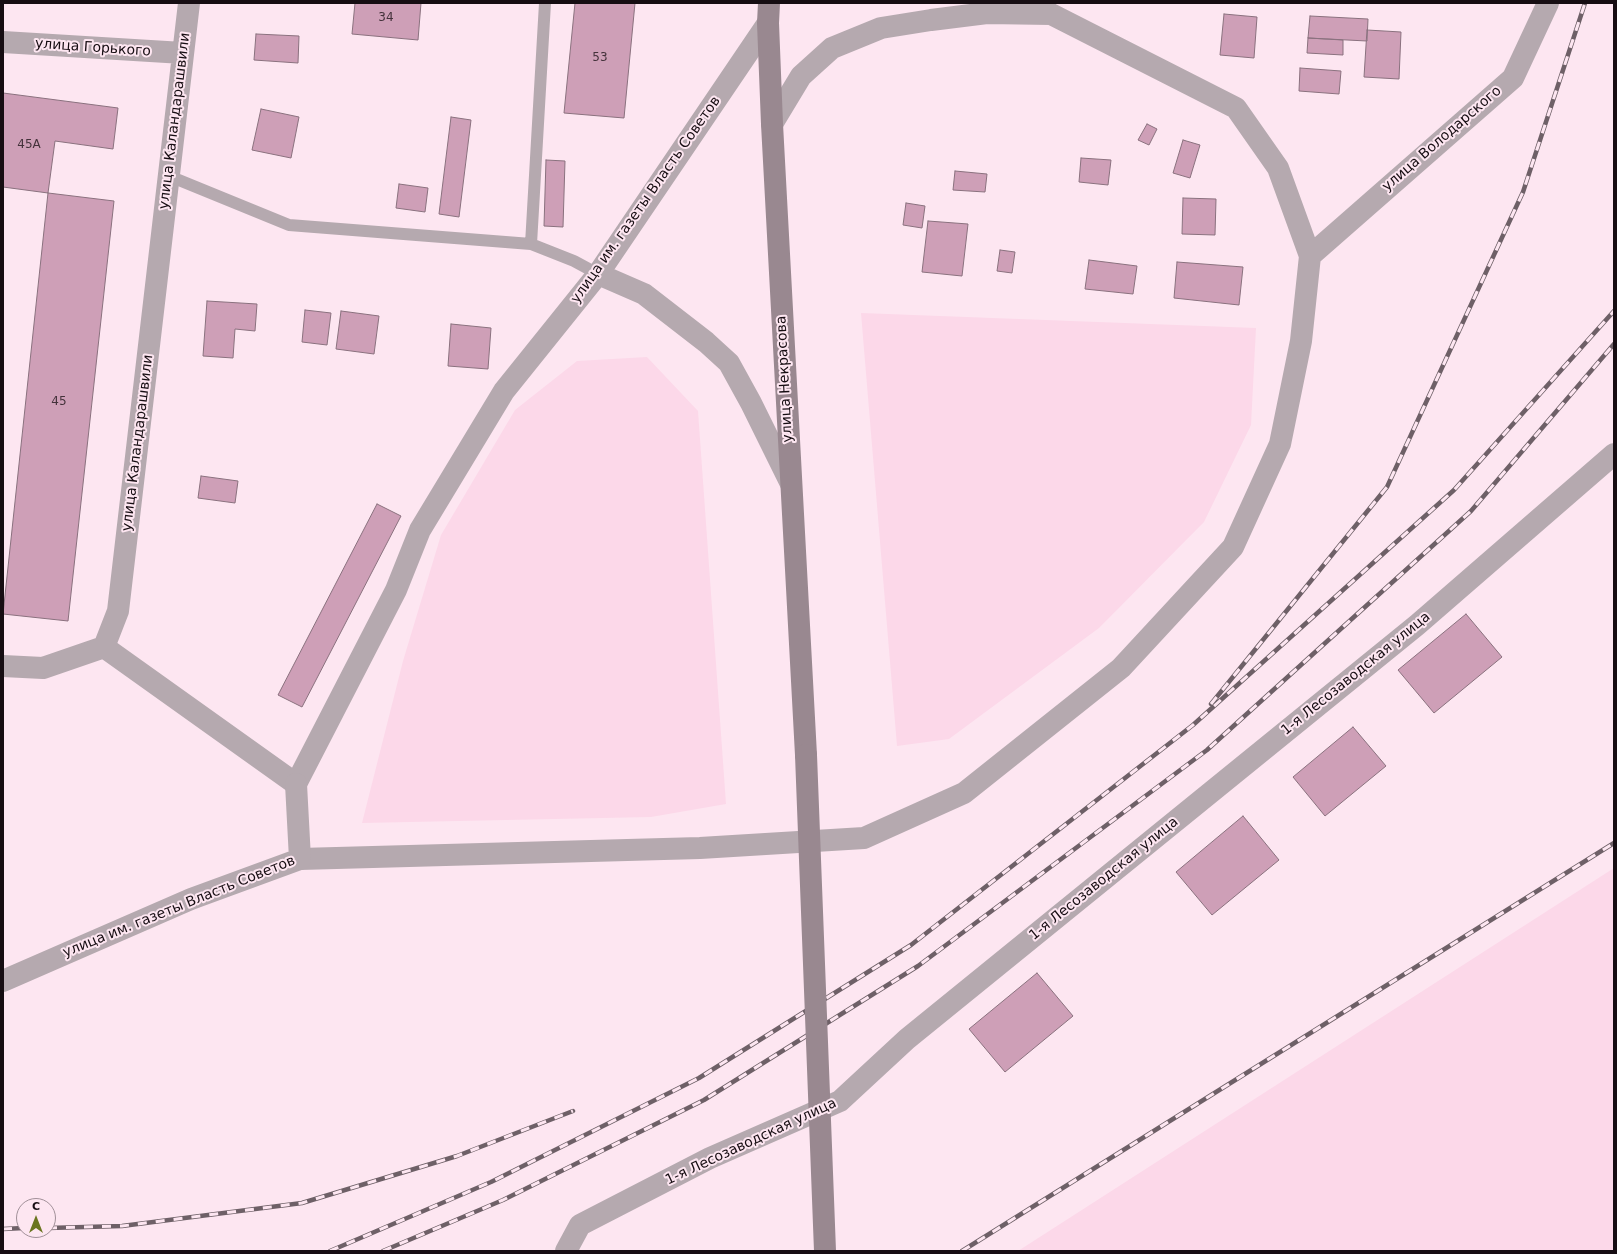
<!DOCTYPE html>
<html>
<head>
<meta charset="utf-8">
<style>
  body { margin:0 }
  #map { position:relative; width:1617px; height:1254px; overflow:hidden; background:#fde6f1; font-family:"DejaVu Sans",sans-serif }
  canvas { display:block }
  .frame { position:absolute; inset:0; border:4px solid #160d12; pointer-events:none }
  .north { position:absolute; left:16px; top:1198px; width:40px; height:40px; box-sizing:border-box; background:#fde6f1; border:1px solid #a18f98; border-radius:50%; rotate:0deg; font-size:11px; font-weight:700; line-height:16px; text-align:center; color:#160d12 }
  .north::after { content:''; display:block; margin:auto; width:14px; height:18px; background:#6b7520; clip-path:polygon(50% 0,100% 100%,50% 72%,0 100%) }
</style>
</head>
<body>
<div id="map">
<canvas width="1617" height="1254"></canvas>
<div class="frame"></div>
<div class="north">С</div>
</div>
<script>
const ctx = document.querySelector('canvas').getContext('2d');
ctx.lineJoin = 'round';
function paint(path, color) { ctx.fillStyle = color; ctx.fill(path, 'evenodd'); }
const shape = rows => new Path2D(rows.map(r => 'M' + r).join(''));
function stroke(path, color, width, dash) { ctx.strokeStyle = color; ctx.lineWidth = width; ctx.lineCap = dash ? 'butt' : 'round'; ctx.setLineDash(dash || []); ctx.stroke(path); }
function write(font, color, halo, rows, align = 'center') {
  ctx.font = font + ' "DejaVu Sans",sans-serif'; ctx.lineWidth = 4; ctx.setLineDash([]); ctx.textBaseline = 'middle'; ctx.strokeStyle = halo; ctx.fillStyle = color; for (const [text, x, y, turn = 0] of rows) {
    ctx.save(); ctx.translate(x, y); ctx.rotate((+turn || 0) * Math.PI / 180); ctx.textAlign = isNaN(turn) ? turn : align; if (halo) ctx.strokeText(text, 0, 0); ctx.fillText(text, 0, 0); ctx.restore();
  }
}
paint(shape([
  [861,313,1256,328,1251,425,1204,522,1099,628,949,739,897,746],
  [647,357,698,411,726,804,651,817,362,823,403,661,441,535,515,410,577,361],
  [1614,868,1614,1251,1018,1251]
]), '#fcd8e9');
const building = shape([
  [355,3,421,3,418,40,352,34,355,3],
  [575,3,635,3,624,118,564,113,575,3],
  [1224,14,1257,17,1254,58,1220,55,1224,14],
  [1310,16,1368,19,1367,41,1308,38,1310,16],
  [1367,30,1401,32,1399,79,1364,77,1367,30],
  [256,34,299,36,298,63,254,60,256,34],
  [1308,38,1343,40,1343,55,1307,53,1308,38],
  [1300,68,1341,71,1339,94,1299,91,1300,68],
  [3,93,118,108,113,149,55,141,48,193,3,187,3,93],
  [261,109,299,117,291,158,252,150,261,109],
  [451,117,471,120,459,217,439,214,451,117],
  [1147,124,1157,129,1149,145,1138,140,1147,124],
  [1183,140,1200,145,1190,178,1173,173,1183,140],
  [1081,158,1111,160,1108,185,1079,182,1081,158],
  [546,160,565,161,563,227,544,226,546,160],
  [955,171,987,174,985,192,953,190,955,171],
  [399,184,428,188,425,212,396,208,399,184],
  [48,193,114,201,68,621,3,614,48,193],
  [1183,198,1216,199,1215,235,1182,234,1183,198],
  [906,203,925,206,922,228,903,225,906,203],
  [928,221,968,224,962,276,922,272,928,221],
  [1000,250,1015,252,1012,273,997,271,1000,250],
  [1089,260,1137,266,1133,294,1085,289,1089,260],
  [1177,262,1243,267,1239,305,1174,298,1177,262],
  [207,301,257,304,255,331,235,329,233,358,203,356,207,301],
  [305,310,331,313,327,345,302,342,305,310],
  [341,311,379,316,374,354,336,349,341,311],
  [451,324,491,328,488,369,448,366,451,324],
  [201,476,238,481,235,503,198,498,201,476],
  [377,504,401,516,302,707,278,695,377,504],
  [1466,614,1502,657,1434,713,1398,670,1466,614],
  [1353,727,1386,766,1325,816,1293,777,1353,727],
  [1243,816,1279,860,1212,915,1176,872,1243,816],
  [1037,973,1073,1016,1005,1072,969,1029,1037,973]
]);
paint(building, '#ce9fb7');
stroke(building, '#8a717e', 1);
stroke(shape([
  [169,176,289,225,531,244,545,3],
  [531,244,574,261,598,274]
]), '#b5a9af', 12);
stroke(shape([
  [189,3,118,611,104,647,296,784,396,590,420,530,504,391,598,274,768,23],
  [3,42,183,53],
  [772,124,801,76,832,48,881,28,931,20,987,13,1051,14],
  [1310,256,1513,78,1548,3],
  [598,274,644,294,706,342,729,363,751,403,791,484],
  [3,666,43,668,104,647],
  [300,859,700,848,864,838,964,793,1121,668,1233,547,1280,444,1301,341,1310,256,1278,168,1236,108,1051,14,1035,3],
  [566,1251,580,1225,710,1158,840,1101,907,1039,1417,625,1614,454]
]), '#b5a9af', 22);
stroke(shape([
  [3,981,191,899,300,859,296,784]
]), '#b5a9af', 22);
stroke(shape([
  [769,3,768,23,772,124,806,755]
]), '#998890', 22);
const rail = shape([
  [1211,704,1387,487,1523,192,1585,3],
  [48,1228,122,1226,302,1203,457,1156,573,1111],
  [3,1229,24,1228],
  [330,1251,491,1182,699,1078,911,945,1193,725,1454,490,1614,311],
  [383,1251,503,1200,704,1100,918,966,1207,750,1471,511,1614,344],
  [962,1251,1614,843]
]);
stroke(rail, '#6e6067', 4.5);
stroke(rail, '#fde6f1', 3, [9]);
stroke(shape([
  [806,755,825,1251]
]), '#998890', 22);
write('12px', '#44323b', null, [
  ["34",386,18],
  ["53",600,58],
  ["45А",29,145],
  ["45",59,402]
]);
write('14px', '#160d12', '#fde6f1', [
  ["улица Горького",93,48,4],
  ["улица Каландарашвили",175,121,-83],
  ["улица Володарского",1442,139,-41],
  ["улица им. газеты Власть Советов",646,200,-55],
  ["улица Некрасова",785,379,-93],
  ["улица Каландарашвили",138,443,-83],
  ["1-я Лесозаводская улица",1356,674,-39],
  ["1-я Лесозаводская улица",1104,879,-39],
  ["улица им. газеты Власть Советов",179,907,-22],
  ["1-я Лесозаводская улица",751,1142,-25]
]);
</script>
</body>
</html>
